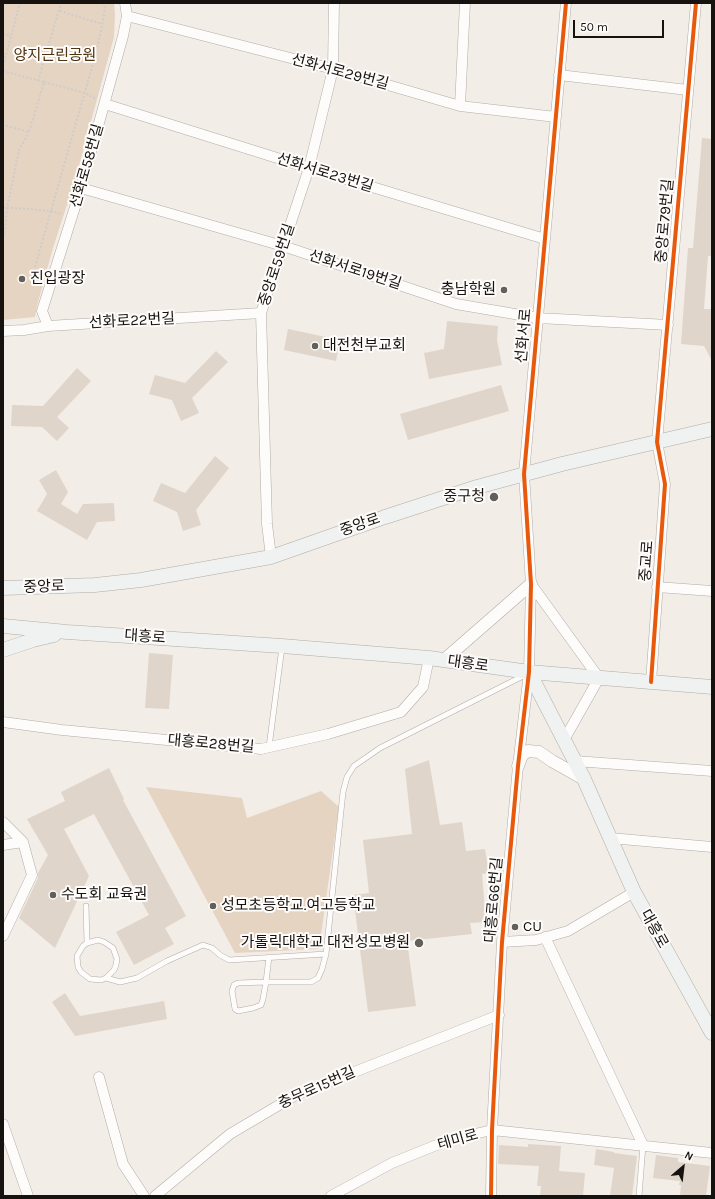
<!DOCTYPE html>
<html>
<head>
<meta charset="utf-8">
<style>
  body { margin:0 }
  #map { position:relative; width:715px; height:1199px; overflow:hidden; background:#f3ede7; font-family:Karla,sans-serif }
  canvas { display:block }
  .frame { position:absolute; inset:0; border:4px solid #16120f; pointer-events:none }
  .north { position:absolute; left:663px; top:1147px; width:40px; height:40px; -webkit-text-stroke:3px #fefcfa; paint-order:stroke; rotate:28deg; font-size:11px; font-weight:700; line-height:16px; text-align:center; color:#16120f }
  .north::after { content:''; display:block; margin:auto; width:14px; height:18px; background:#16120f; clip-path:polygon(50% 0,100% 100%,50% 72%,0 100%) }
  .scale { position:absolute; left:573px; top:20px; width:91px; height:18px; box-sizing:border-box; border:2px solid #16120f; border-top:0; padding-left:5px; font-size:12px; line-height:14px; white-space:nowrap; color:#16120f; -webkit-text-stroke:3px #fefcfa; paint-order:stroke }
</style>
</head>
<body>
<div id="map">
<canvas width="715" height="1199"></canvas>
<div class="frame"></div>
<div class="north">N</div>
<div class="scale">50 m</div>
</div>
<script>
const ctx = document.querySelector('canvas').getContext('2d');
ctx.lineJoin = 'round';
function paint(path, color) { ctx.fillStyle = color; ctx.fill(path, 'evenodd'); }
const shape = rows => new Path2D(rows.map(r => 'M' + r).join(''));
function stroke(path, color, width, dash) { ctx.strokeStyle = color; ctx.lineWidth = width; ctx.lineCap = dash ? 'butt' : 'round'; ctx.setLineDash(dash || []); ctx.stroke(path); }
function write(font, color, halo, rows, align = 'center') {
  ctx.font = font + ' Karla,"Noto Sans KR",sans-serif'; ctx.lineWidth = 4; ctx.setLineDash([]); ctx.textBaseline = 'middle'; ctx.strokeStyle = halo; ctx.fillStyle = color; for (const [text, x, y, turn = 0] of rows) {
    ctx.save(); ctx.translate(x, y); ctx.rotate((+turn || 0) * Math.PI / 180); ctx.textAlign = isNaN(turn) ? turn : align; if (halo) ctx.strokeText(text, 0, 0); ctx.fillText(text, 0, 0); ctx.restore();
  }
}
paint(shape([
  [3,3,114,3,115,14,114,37,75,180,53,248,37,306,35,317,3,320],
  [146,787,242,798,247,818,321,791,339,807,319,949,235,953]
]), '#e6d4c2');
paint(shape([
  [702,138,712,139,712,256,708,256,704,309,712,309,712,361,704,346,681,344,688,248,693,248],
  [447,321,498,326,497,340,502,365,429,379,424,353,444,349],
  [288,329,340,340,336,361,284,350],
  [216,351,228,362,192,398,199,413,181,421,172,400,149,394,155,375,185,383],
  [77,368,91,381,57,417,69,428,57,441,42,427,11,426,12,405,43,406],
  [501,385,509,411,408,440,400,414],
  [215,456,229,468,196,510,201,525,183,531,177,512,153,501,161,483,185,493],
  [56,470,68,492,61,504,77,514,83,504,114,503,115,521,97,522,87,540,37,511,47,494,39,480],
  [149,653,173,655,169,709,145,708],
  [429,760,440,825,462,822,466,851,485,849,489,873,482,874,486,922,470,923,472,934,407,941,416,1006,368,1012,353,895,369,893,363,840,412,834,405,769],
  [109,768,124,799,123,800,186,916,165,928,174,944,134,965,116,932,149,915,94,814,64,829,89,876,55,948,19,918,38,878,38,873,48,855,27,819,65,801,61,792],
  [65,993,80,1016,164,1001,167,1019,75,1036,52,1002],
  [528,1144,561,1146,559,1171,585,1173,583,1196,540,1196,541,1186,537,1186,539,1166,498,1164,499,1145,528,1147],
  [596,1149,614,1152,614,1153,637,1156,632,1196,610,1196,614,1168,594,1165],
  [656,1155,678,1158,678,1162,710,1166,706,1196,680,1196,681,1185,679,1185,680,1181,653,1178]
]), '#e0d5ca');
const service = shape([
  [269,747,282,647],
  [86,906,87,943],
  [269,957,266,982,263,999,261,1005,253,1008,238,1011,235,1009,232,991,234,985,238,983,266,982,311,982,318,978,322,969,326,954,343,792,347,777,354,766,380,748,525,675],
  [106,978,114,970,116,965,117,959,113,948,104,942,98,940,87,943,83,946,77,956,78,967,81,972,90,979,101,980,106,978,120,982,137,978,167,961,203,945,212,948,220,955,229,960,326,954],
  [639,1196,643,1145]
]);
const minor = shape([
  [127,16,333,69,460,106,556,117],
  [559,75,688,90],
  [105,104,309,168,545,239],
  [460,106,465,3],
  [81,188,283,246,456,304,538,318,668,325],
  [48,326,42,311,81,188,123,36,127,16,125,3],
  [3,331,24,330,48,326,261,313],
  [271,557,267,524,261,313,309,168,333,69,334,3],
  [531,584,599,678,564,740],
  [657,587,712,591],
  [651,682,665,484,657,442,696,3],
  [3,722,62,730,261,749,328,734,401,712,423,687,429,658],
  [575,761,712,771],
  [3,822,23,842,32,875,3,936],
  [610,838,712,847],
  [3,845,23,842],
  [545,937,643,1145],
  [502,942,536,940,568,931,634,892],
  [99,1077,123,1164,144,1196],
  [3,1124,28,1196],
  [155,1196,230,1134,296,1095,499,1015],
  [331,1196,392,1163,449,1140,492,1130,712,1153],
  [491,1196,492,1130,502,942,518,766,529,672,531,584,524,474,566,3]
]);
const tertiary = shape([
  [444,660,531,584],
  [518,766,522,755,528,751,539,752,552,761,584,779]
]);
const secondary = shape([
  [3,588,95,585,141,580,271,557,385,517,477,487,562,464,712,429],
  [3,626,67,632,282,646,429,658,529,672,712,687],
  [3,650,33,640,54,635],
  [529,672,584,779,634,892,712,1033]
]);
stroke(service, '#b0aca7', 6);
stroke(minor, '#b0aca7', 11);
stroke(tertiary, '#b0aca7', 13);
stroke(secondary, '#b0aca7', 15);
stroke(shape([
  [60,11,102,24],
  [3,34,11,36],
  [3,66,20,3],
  [3,71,44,82,29,132,3,125],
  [38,81,61,3],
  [44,82,85,93,96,99],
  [3,207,51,211,61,214],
  [3,237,5,230,7,208,19,150,29,132],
  [35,267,94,60,101,31,105,9,104,3]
]), '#ceccc9', 2, [2, 2]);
stroke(service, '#fdfcfb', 5);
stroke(minor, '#fdfcfb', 10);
stroke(tertiary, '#fdfcfb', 12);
stroke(secondary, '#eff2f1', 14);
stroke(shape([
  [651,682,665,484,657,442,696,3],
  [491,1196,492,1130,502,942,518,766,529,672,531,584,524,474,566,3]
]), '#e8590c', 4);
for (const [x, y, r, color] of [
  [22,279,4,"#635f5b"],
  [504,290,4,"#635f5b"],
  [315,346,4,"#635f5b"],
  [494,497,5,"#635f5b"],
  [53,895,4,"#635f5b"],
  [213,906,4,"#635f5b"],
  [515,927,4,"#635f5b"],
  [419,943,5,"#635f5b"]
]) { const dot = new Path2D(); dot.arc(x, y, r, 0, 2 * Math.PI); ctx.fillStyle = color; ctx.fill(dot); stroke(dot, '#fefcfa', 1.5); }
write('15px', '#4f320f', '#fefcfa', [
  ["양지근린공원",55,56]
]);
write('15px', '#16120f', '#fefcfa', [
  ["선화서로29번길",340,72,15],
  ["선화로58번길",87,166,-74],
  ["선화서로23번길",325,173,17],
  ["중앙로79번길",665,221,-85],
  ["중앙로59번길",277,265,-72],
  ["선화서로19번길",355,270,18],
  ["선화로22번길",132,321,-3],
  ["선화서로",524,336,-85],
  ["중앙로",360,525,-19],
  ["중교로",647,561,-86],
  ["중앙로",44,587,-2],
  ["대흥로",145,637,4],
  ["대흥로",468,664,8],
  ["대흥로28번길",211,744,5],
  ["대흥로66번길",494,900,-85],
  ["대흥로",654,929,61],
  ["충무로15번길",317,1088,-24],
  ["테미로",458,1140,-16]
]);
write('15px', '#16120f', '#fefcfa', [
  ["진입광장",30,279],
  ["충남학원",496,290,"right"],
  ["대전천부교회",323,346],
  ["중구청",485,497,"right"],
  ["수도회 교육권",61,895],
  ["성모초등학교.여고등학교",221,906],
  ["CU",523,927],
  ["가톨릭대학교 대전성모병원",410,943,"right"]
], 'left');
</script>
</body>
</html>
